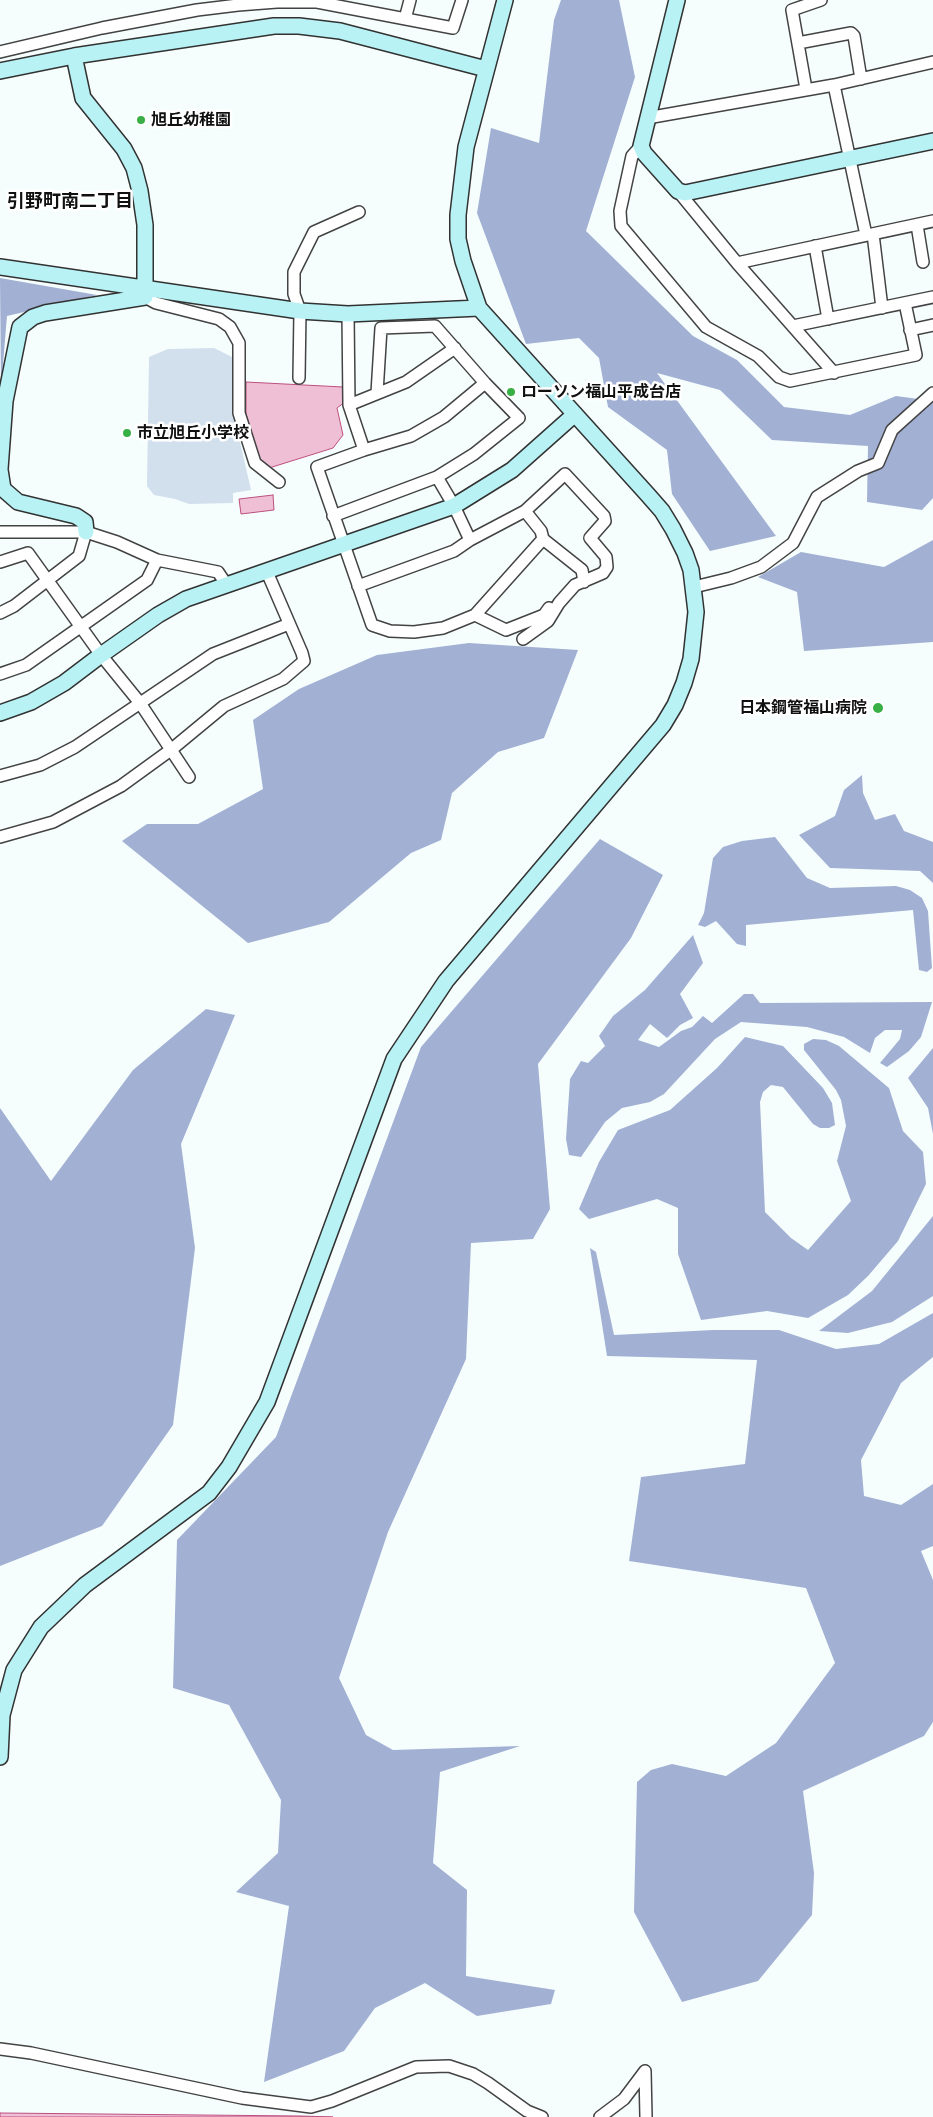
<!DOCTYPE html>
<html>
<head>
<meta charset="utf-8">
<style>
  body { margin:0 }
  canvas { display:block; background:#f5fefd }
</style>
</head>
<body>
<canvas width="933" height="2117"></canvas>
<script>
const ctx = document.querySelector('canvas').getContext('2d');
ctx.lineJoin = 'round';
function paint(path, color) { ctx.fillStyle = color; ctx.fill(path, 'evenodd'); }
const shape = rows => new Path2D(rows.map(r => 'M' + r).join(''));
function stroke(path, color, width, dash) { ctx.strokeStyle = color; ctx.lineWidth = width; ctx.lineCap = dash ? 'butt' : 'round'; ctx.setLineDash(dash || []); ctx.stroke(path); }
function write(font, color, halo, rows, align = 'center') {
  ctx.font = font + ' "Crimson Pro","Noto Sans JP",serif'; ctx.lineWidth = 5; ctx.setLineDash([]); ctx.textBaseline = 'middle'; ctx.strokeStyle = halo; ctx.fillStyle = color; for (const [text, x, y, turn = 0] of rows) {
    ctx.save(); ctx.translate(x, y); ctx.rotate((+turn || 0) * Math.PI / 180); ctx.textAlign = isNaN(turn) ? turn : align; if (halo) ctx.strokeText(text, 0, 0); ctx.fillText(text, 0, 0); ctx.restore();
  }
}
paint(shape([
  [561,0,619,0,635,77,586,231,693,336,737,360,784,407,850,415,896,396,933,401,933,498,922,510,867,502,868,446,772,440,720,390,657,373,776,536,710,551,672,494,667,450,608,407,599,358,579,338,526,344,477,213,491,128,539,143,554,20],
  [0,278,97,295,7,316,1,388],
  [933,540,933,642,804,651,797,592,758,577,801,552,884,567],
  [469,643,578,650,544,738,498,752,452,793,441,840,411,853,329,922,248,943,122,841,147,824,198,824,263,789,253,720,299,689,377,655],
  [862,775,863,793,875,820,895,814,904,831,933,842,933,883,920,871,830,868,799,835,835,816,844,790],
  [775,837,807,878,830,888,896,886,910,890,922,898,928,911,932,968,927,972,919,970,913,910,746,925,746,946,737,944,716,921,705,927,698,925,704,913,713,858,723,847,742,841],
  [600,839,663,875,631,938,538,1064,550,1209,533,1239,471,1243,466,1359,388,1532,339,1678,366,1735,393,1750,520,1746,440,1772,433,1863,467,1890,466,1976,555,1990,551,2004,477,2016,425,1983,375,2008,344,2051,264,2082,289,1906,236,1892,278,1853,281,1800,229,1705,173,1688,177,1540,276,1437,421,1047],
  [693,935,703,963,680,994,693,1018,680,1025,667,1038,650,1024,638,1040,659,1047,681,1031,692,1027,703,1016,712,1023,744,994,753,994,760,1003,932,1002,921,1037,909,1051,887,1067,880,1063,900,1039,902,1030,885,1030,875,1038,870,1053,844,1037,807,1027,741,1022,715,1039,664,1094,650,1102,622,1108,605,1122,581,1157,569,1155,566,1139,570,1079,581,1061,588,1063,605,1046,599,1036,613,1016,645,990],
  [206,1009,235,1015,181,1144,195,1248,173,1425,102,1526,0,1566,0,1108,51,1181,133,1070],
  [745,1037,783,1046,823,1088,832,1103,835,1125,829,1128,820,1128,813,1124,783,1087,771,1085,763,1092,760,1102,765,1212,791,1238,808,1250,851,1201,837,1161,846,1126,841,1100,836,1090,804,1050,804,1044,813,1039,826,1040,839,1046,889,1088,903,1131,923,1152,926,1184,898,1241,868,1276,848,1295,808,1318,767,1311,701,1320,678,1254,678,1208,657,1199,589,1219,579,1209,599,1162,618,1130,670,1110,717,1068],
  [933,1048,933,1134,928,1108,908,1078],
  [933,1216,933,1296,892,1322,848,1333,819,1331,872,1291],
  [590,1248,596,1252,614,1335,713,1330,779,1330,836,1349,879,1344,933,1313,933,1357,901,1383,861,1460,864,1496,901,1505,933,1484,933,1546,921,1551,933,1580,933,1722,924,1736,803,1791,814,1873,812,1915,758,1981,682,2002,634,1912,637,1782,651,1770,672,1764,726,1776,776,1743,835,1663,806,1588,629,1561,641,1477,745,1464,757,1360,607,1356]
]), '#a2b0d4');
paint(shape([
  [214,348,232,357,232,407,251,490,233,493,233,503,189,504,175,499,154,495,147,486,149,357,168,349]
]), '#d2dfed');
const water = shape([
  [246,382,343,387,345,402,337,408,343,435,333,448,269,468,260,460,246,414,246,382],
  [273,495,274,510,241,514,239,499,273,495],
  [0,2113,300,2116,333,2117,0,2117,0,2113]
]);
paint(water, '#efbfd5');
stroke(water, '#be4f7f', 1);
const street = shape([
  [317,2,453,28,462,0],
  [405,19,410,0],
  [798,43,851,33,854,36,861,79],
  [0,52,102,28,197,10,238,5,277,2,317,2,318,0],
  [834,85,866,235],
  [806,89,792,10,821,0],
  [647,118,834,85,933,62],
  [641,146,632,156,620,211,621,226,706,327,758,356,779,377,790,381,916,355,905,303],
  [678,191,737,263,834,373],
  [917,225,923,262],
  [873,234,882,308],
  [815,246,828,319],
  [737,263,933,221],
  [145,297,156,303,219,319,230,327,239,343,239,413,255,463,279,482],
  [348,314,349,405,364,450],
  [793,326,933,297],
  [910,330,933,325],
  [299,378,300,311,294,294,294,272,314,232,359,212],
  [485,383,444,417,411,436,364,450,317,467,372,625,390,631,414,632,443,628,475,615,543,539,582,570,584,582],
  [349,405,406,382,455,348],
  [437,477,454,506,470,540],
  [525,511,541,531,543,539],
  [333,516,437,477,474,454,519,418,485,383,435,326,381,328,377,393],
  [0,532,86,532,117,542,157,560,218,572,226,584],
  [0,562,28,553,101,655,140,703,189,777],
  [358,586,454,551,470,540,525,511,565,474,604,516,605,521,590,538,606,557,607,567,603,573,575,585,559,603,548,621,523,639],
  [694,587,731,578,761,567,793,543,817,497,858,471,878,463,892,430,933,393],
  [0,613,14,606,79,556,86,532],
  [475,615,506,630,544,615,549,608],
  [0,674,26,665,147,580,157,560],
  [0,776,40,765,75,747,213,654,289,624],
  [0,837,53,822,121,786,172,749,224,706,283,679,304,661,302,653,267,572],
  [0,2049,31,2053,242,2098,311,2107,332,2101,416,2067,449,2066,473,2074,488,2083,527,2111,542,2117],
  [600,2117,624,2099,645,2071,646,2117]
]);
const secondary = shape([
  [677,0,641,146,644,153,678,191,685,193,933,141],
  [0,71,74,56,274,26,299,26,340,31,486,69],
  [0,267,300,311,348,314,479,308],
  [0,469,5,401,20,327,33,317,45,313,145,297,145,225,140,191,134,168,124,149,83,98,74,56],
  [0,470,3,489,18,502,76,516,85,522,86,532],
  [0,713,31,702,64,683,101,655,158,615,186,599,454,506,512,470,575,414],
  [0,1757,2,1715,14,1670,41,1627,85,1585,209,1493,229,1467,267,1402,394,1059,446,981,663,725,675,705,684,683,691,659,696,612,691,570,685,553,673,529,662,511,648,495,479,308,463,261,458,239,458,215,466,147,505,0]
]);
stroke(street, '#434343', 14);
stroke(secondary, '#323232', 18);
stroke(street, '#fff', 11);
stroke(secondary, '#b8f2f5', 15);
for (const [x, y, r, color] of [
  [141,120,5,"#38b046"],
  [511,392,5,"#38b046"],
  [127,433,5,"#38b046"],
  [878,708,6,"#38b046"]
]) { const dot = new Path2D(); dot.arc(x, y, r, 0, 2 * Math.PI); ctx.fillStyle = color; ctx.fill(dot); stroke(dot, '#fff', 2); }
write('bold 16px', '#101010', '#fff', [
  ["旭丘幼稚園",151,120],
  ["ローソン福山平成台店",521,392],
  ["市立旭丘小学校",137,433],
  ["日本鋼管福山病院",867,708,"right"]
], 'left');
write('bold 18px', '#101010', '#fff', [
  ["引野町南二丁目",70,201]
]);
</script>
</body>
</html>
